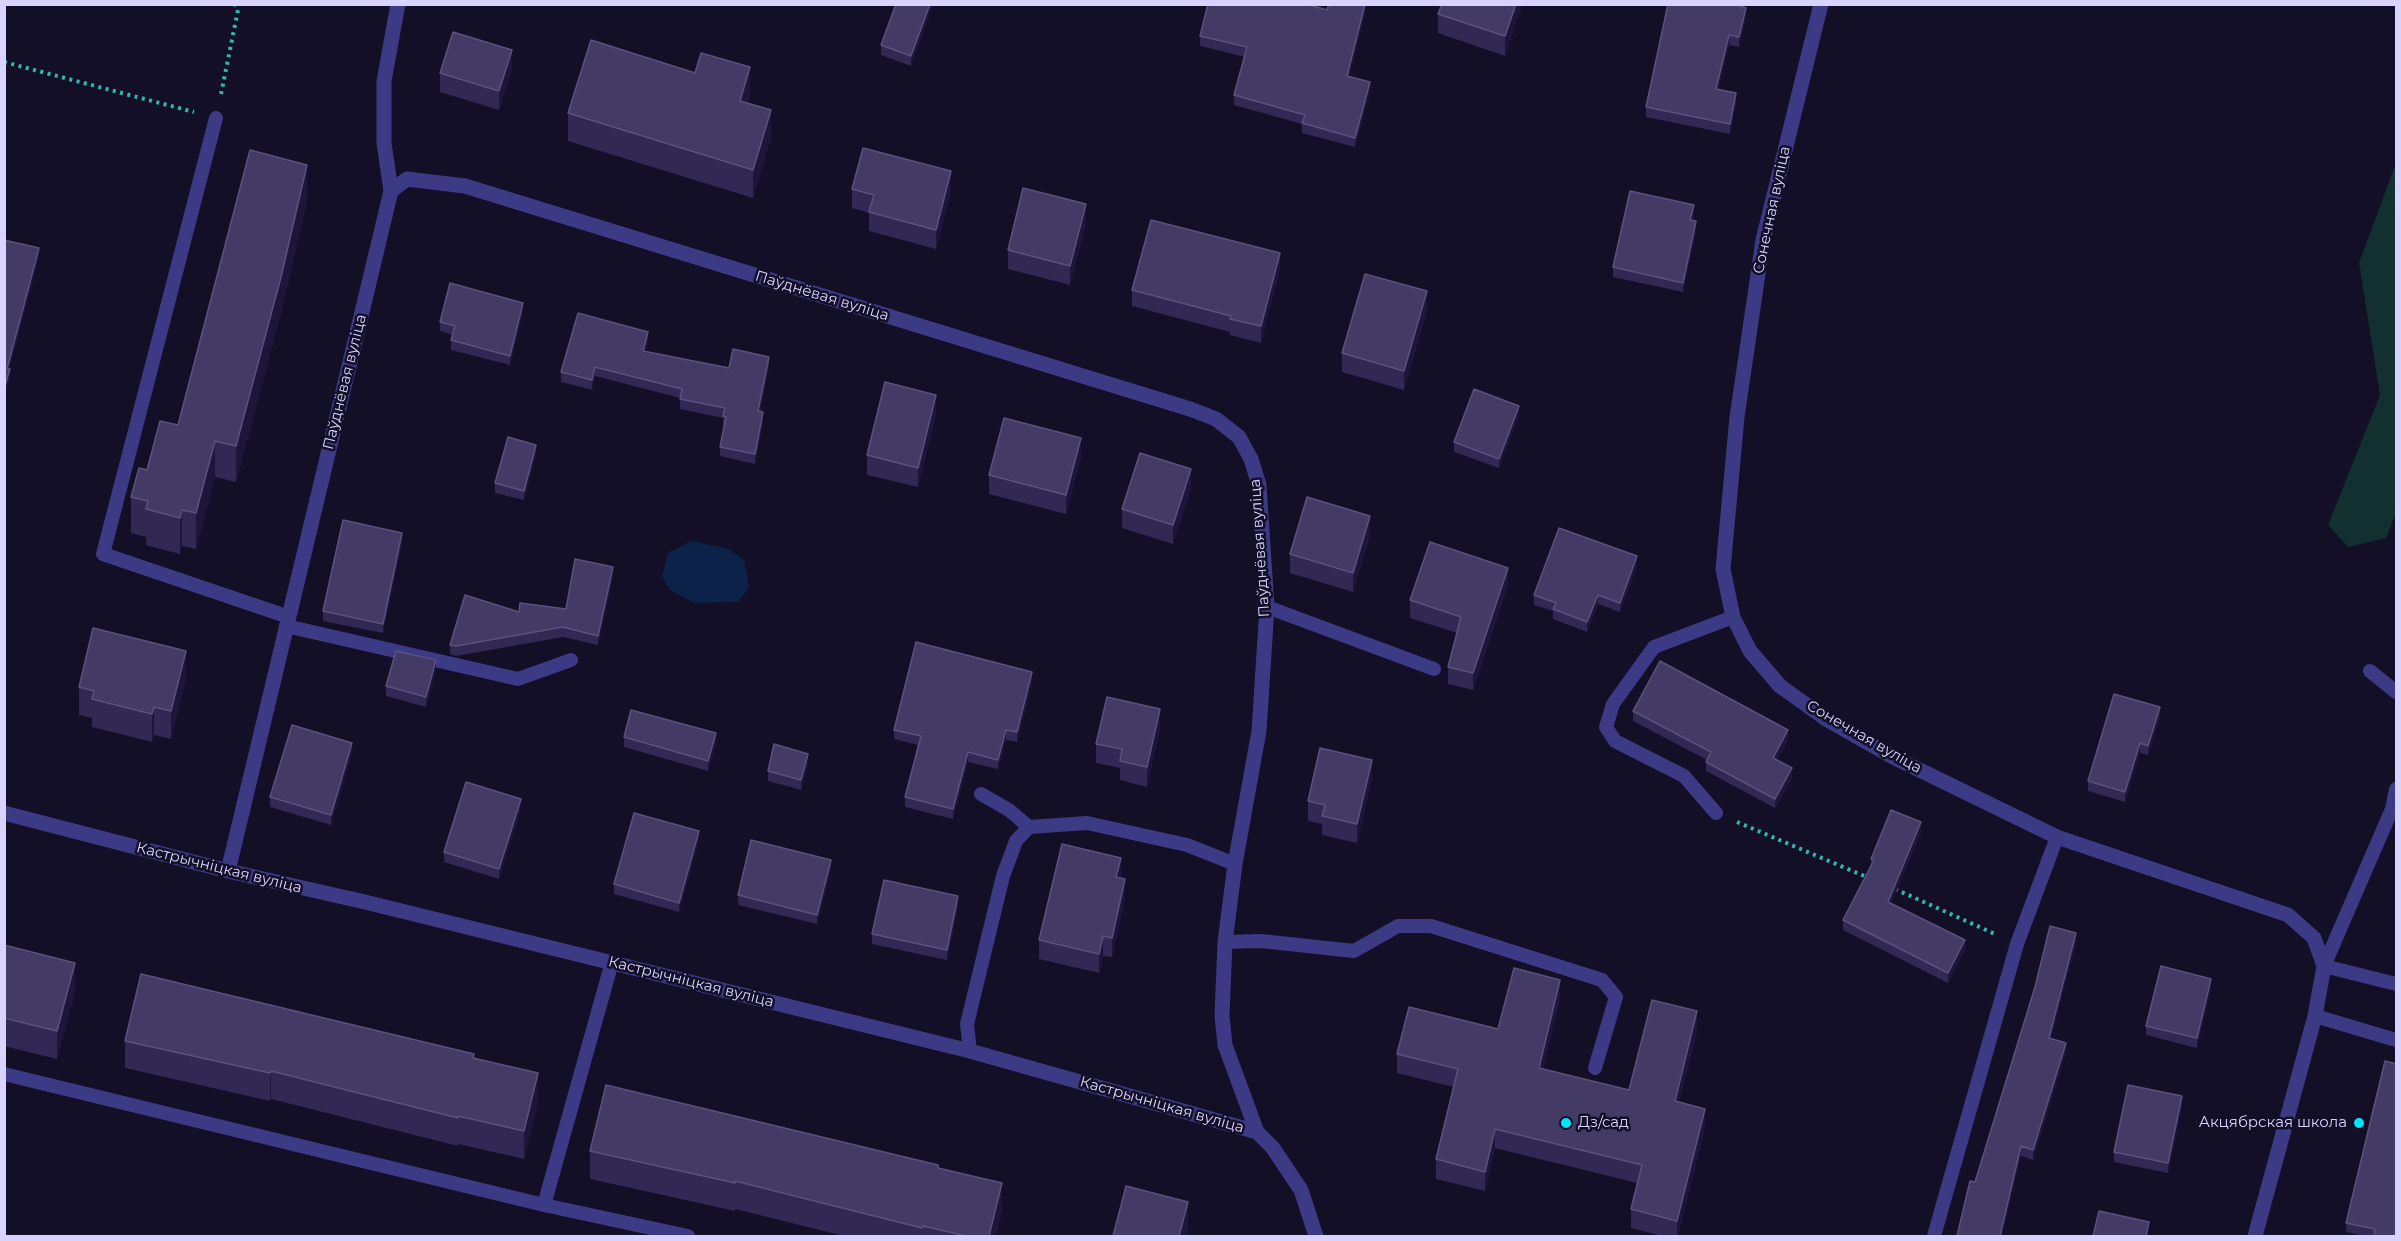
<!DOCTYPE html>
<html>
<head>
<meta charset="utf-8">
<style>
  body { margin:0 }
  #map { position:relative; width:2401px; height:1241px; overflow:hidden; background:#130f26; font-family:Montserrat,sans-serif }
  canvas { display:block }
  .frame { position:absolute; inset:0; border:6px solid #d9d4ff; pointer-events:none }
</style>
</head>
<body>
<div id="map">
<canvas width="2401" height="1241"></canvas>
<div class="frame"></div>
</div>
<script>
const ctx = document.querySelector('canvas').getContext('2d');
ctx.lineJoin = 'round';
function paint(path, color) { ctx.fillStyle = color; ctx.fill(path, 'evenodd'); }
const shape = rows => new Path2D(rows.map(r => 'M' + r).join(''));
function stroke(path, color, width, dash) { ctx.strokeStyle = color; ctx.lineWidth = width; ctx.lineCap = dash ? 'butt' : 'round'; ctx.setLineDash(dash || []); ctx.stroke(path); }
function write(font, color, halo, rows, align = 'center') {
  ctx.font = font + ' Montserrat,sans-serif'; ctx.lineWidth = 5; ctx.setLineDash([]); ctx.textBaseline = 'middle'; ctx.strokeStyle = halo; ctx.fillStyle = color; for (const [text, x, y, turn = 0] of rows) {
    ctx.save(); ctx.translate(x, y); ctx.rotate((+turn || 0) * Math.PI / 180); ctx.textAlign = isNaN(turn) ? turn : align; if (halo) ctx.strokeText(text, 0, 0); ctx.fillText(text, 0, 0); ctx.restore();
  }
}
paint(shape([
  [2396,163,2396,513,2386,538,2348,547,2328,525,2380,395,2359,263]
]), '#12302f');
paint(shape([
  [692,541,729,549,744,560,749,587,738,602,694,603,670,590,662,576,668,553]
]), '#0c2248');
stroke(shape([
  [4,62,194,112],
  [221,94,238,10,235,4],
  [1737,822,1869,878],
  [1895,889,1995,934]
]), '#2fb8b0', 4, [3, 4.5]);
stroke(shape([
  [216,118,103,554,289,617],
  [1267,607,1434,669],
  [286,626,518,679,571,660],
  [2370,671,2396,692],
  [2396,789,2392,809,2324,966,2396,984],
  [981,794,1009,810,1029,827],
  [1716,813,1684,776,1615,741,1606,727,1613,704,1654,647,1733,617],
  [1225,942,1261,941,1354,951,1398,926,1431,926,1602,980,1616,997,1595,1068],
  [2315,1016,2396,1040],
  [970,1051,967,1024,1003,876,1016,841,1029,827,1087,823,1187,845,1235,864],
  [4,1074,544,1205,688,1236],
  [544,1205,612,962],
  [1934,1236,2017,944,2057,837]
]), '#3d3a85', 14);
stroke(shape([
  [1821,4,1763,240,1737,417,1723,569,1733,617,1750,651,1780,686,1826,719,1893,757,2057,837,2288,915,2314,938,2324,966,2315,1016,2255,1236],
  [391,191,384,143,384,81,398,4],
  [4,813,228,871,365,902,970,1051,1257,1132,1273,1148,1301,1190,1316,1236],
  [228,871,391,191,407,179,465,186,1190,409,1216,419,1239,437,1251,459,1259,485,1267,607,1259,731,1235,864,1225,942,1222,1016,1225,1045,1257,1132]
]), '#3d3a85', 15);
paint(shape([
  [933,4,911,66,881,55,881,45],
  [1522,4,1505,56,1438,33,1438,14],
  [1327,10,1349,76,1370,91,1355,147,1302,133,1302,124,1234,105,1234,95,1245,57,1200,46,1200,36],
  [1746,17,1739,47,1729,45,1718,89,1736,102,1730,134,1646,117,1646,107],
  [512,69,499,110,440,92,440,73],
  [750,95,748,103,771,138,753,198,568,141,568,113],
  [852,189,951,190,936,249,869,231,869,213,852,208],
  [307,200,281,313,236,482,215,477,196,549,182,546,180,554,146,545,146,537,131,533,131,497,178,425],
  [1694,215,1693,221,1696,231,1683,292,1613,277,1613,267],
  [1086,223,1070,285,1008,269,1008,250],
  [1280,269,1261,343,1230,335,1230,332,1132,306,1132,290],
  [1427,310,1404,390,1342,372,1342,353],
  [523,312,510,365,451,350,451,340,453,335,440,331,440,322],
  [648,342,646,351,729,368,769,366,760,412,763,422,755,464,720,456,720,447,724,426,723,426,723,418,680,409,680,398,595,376,592,390,561,382,561,372],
  [936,414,918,487,867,475,867,455],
  [1519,415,1499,468,1454,452,1454,442],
  [536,454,524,500,495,493,495,483],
  [1081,457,1066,514,989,494,989,475],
  [1191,488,1173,544,1122,528,1122,509],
  [1370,535,1353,592,1290,573,1290,554],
  [402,542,383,633,323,621,323,611],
  [1637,566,1620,612,1598,604,1587,632,1553,619,1553,611,1534,605,1534,595],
  [613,576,598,645,563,637,456,656,450,654,450,645,519,612,566,609],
  [1508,585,1473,690,1448,684,1448,667,1457,633,1410,618,1410,600],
  [436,670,426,707,386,696,386,686],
  [186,679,171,739,154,735,152,742,92,727,92,718,79,715,79,687],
  [1032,682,1017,742,1006,740,998,769,968,762,953,819,905,807,905,797,918,745,894,739,894,730],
  [1633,711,1788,740,1777,760,1792,778,1775,808,1706,771,1706,762,1707,760,1633,721],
  [2160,717,2148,755,2140,753,2125,802,2088,791,2088,781],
  [1160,728,1147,787,1120,780,1120,768,1096,763,1096,744],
  [624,737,716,743,708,771,624,747],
  [352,753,331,825,270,807,270,797],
  [808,764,801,790,768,781,768,771],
  [1372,779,1357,843,1322,835,1322,824,1308,821,1308,801],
  [521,809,499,879,444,862,444,852],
  [1921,832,1891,904,1965,950,1948,983,1843,930,1843,920,1871,865,1871,859],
  [699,841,679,912,614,894,614,884],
  [831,869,817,924,738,905,738,895],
  [1121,878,1125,898,1112,957,1103,956,1099,973,1039,959,1039,940],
  [958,906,947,960,872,944,872,934],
  [2076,943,2051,1038,2066,1052,2033,1160,2021,1156,1975,1182],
  [4,945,75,991,57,1059,4,1046],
  [2211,988,2197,1048,2146,1035,2146,1026],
  [1560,999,1543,1069,1629,1090,1697,1031,1679,1102,1705,1128,1678,1236,1662,1236,1631,1228,1631,1209,1637,1183,1495,1148,1485,1191,1436,1179,1436,1159,1454,1087,1397,1073,1397,1054,1498,1029],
  [125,1041,474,1058,538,1101,524,1159,458,1144,458,1146,271,1099,270,1101,125,1068],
  [2385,1061,2397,1236,2364,1236,2346,1232,2346,1223],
  [2182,1106,2168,1173,2114,1162,2114,1152],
  [590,1151,938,1168,1002,1211,996,1236,844,1236,735,1209,735,1211,590,1179]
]), '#312854');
paint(shape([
  [930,4,933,4,911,66,911,56],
  [1365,4,1368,4,1347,86,1347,76],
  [1516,4,1522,4,1505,56,1505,36],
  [1746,8,1746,17,1739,47,1739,37],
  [1729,35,1729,45,1716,99,1716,89],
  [512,50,512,69,499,110,499,91],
  [750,67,750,95,740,129,740,101],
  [1370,82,1370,91,1355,147,1355,138],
  [1736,93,1736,102,1730,134,1730,124],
  [771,110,771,138,753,198,753,170],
  [307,165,307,200,281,313,236,482,236,446],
  [951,171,951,190,936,249,936,230],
  [1086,204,1086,223,1070,285,1070,266],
  [1694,205,1694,215,1690,230,1690,220],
  [1696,221,1696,231,1683,292,1683,283],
  [39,248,39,258,7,379,7,369],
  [1280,253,1280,269,1261,343,1261,326],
  [1427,291,1427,310,1404,390,1404,371],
  [523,303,523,312,510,365,510,356],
  [648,332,648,342,643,361,643,351],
  [769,357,769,366,758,421,758,411],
  [595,367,595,376,592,390,592,380],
  [10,369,10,379,4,399,4,389],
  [936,395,936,414,918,487,918,468],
  [1519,406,1519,415,1499,468,1499,459],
  [763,412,763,422,755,464,755,454],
  [1081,438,1081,457,1066,514,1066,495],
  [215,441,215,477,196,549,196,513],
  [536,445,536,454,524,500,524,491],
  [1191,469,1191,488,1173,544,1173,525],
  [182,510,182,546,180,554,180,518],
  [1370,516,1370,535,1353,592,1353,573],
  [402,533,402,542,383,633,383,624],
  [1637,556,1637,566,1620,612,1620,603],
  [613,567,613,576,598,645,598,636],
  [1508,568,1508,585,1473,690,1473,673],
  [1598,595,1598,604,1587,632,1587,622],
  [186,651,186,679,171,739,171,711],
  [436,660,436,670,426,707,426,697],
  [1032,672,1032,682,1017,742,1017,732],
  [154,707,154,735,152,742,152,714],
  [2160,707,2160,717,2148,755,2148,746],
  [1160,709,1160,728,1147,787,1147,767],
  [1006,730,1006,740,998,769,998,760],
  [1788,730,1788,740,1773,768,1773,758],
  [716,733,716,743,708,771,708,761],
  [352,743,352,753,331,825,331,815],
  [2140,743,2140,753,2125,802,2125,792],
  [968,752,968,762,953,819,953,809],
  [808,754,808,764,801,790,801,780],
  [1372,760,1372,779,1357,843,1357,824],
  [1792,768,1792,778,1775,808,1775,799],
  [521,799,521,809,499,879,499,869],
  [1921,822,1921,832,1888,912,1888,902],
  [699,831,699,841,679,912,679,903],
  [1121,858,1121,877,1116,897,1116,877],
  [831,860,831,869,817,924,817,915],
  [1125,879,1125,898,1112,957,1112,938],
  [958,896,958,906,947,960,947,950],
  [2076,933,2076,943,2049,1047,2049,1038],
  [1103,936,1103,956,1099,973,1099,954],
  [1965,940,1965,950,1948,983,1948,973],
  [75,963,75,991,57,1059,57,1031],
  [2211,979,2211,988,2197,1048,2197,1038],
  [1560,980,1560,999,1539,1087,1539,1068],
  [1697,1011,1697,1031,1675,1120,1675,1101],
  [2066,1043,2066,1052,2033,1160,2033,1150],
  [271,1071,271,1099,270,1101,270,1073],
  [538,1073,538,1101,524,1159,524,1131],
  [2182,1096,2182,1106,2168,1173,2168,1163],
  [1705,1109,1705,1128,1678,1236,1677,1236,1677,1221],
  [1495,1129,1495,1148,1485,1191,1485,1172],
  [2021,1146,2021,1156,2002,1236,2000,1236],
  [1002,1183,1002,1211,996,1236,989,1236],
  [1188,1202,1188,1236,1179,1236],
  [2149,1222,2148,1236,2146,1236]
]), '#1d163a');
const building = shape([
  [896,4,930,4,911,56,881,45,896,4],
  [1208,4,1306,4,1327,10,1329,4,1365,4,1347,76,1370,82,1355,138,1302,123,1305,115,1234,95,1247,47,1200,36,1208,4],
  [1442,4,1516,4,1505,36,1438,14,1442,4],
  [1668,4,1733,4,1746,8,1739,37,1729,35,1716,89,1736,93,1730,124,1646,107,1668,4],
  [453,32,512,50,499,91,440,73,453,32],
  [591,40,695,73,701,53,750,67,740,101,771,110,753,170,568,113,591,40],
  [863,148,951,171,936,230,869,212,874,195,852,189,863,148],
  [250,150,307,165,281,277,236,446,215,441,196,513,182,510,180,518,146,509,148,501,131,497,139,468,147,470,160,421,178,425,250,150],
  [1023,188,1086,204,1070,266,1008,250,1023,188],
  [1630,191,1694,205,1690,220,1696,221,1683,283,1613,267,1630,191],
  [1151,220,1280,253,1261,326,1230,319,1231,316,1132,290,1151,220],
  [4,240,39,248,7,369,10,369,4,389,4,240],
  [1365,274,1427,291,1404,371,1342,353,1365,274],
  [450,283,523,303,510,356,451,340,455,326,440,322,450,283],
  [578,313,648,332,643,351,729,368,733,349,769,357,758,411,763,412,755,454,720,447,726,417,723,416,725,408,680,399,682,389,595,367,592,380,561,372,578,313],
  [885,382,936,395,918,468,867,455,885,382],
  [1474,389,1519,406,1499,459,1454,442,1474,389],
  [1004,418,1081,438,1066,495,989,475,1004,418],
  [508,437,536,445,524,491,495,483,508,437],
  [1140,453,1191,469,1173,525,1122,509,1140,453],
  [1307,497,1370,516,1353,573,1290,554,1307,497],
  [343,520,402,533,383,624,323,611,343,520],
  [1559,528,1637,556,1620,603,1598,595,1587,622,1553,609,1556,603,1534,595,1559,528],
  [1430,542,1508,568,1473,673,1448,667,1461,617,1410,600,1430,542],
  [575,559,613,567,598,636,563,627,456,646,450,645,465,595,519,612,520,603,566,609,575,559],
  [93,628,186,651,171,711,154,707,152,714,92,699,94,691,79,687,93,628],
  [916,642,1032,672,1017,732,1006,730,998,760,968,752,953,809,905,797,921,736,894,730,916,642],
  [396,651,436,660,426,697,386,686,396,651],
  [1660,661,1788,730,1773,758,1792,768,1775,799,1706,762,1711,752,1633,711,1660,661],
  [2114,694,2160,707,2148,746,2140,743,2125,792,2088,781,2114,694],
  [1107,697,1160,709,1147,767,1120,761,1122,749,1096,744,1107,697],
  [631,710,716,733,708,761,624,737,631,710],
  [292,725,352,743,331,815,270,797,292,725],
  [774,744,808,754,801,780,768,771,774,744],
  [1320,748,1372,760,1357,824,1322,816,1325,805,1308,801,1320,748],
  [466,782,521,799,499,869,444,852,466,782],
  [1891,810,1921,822,1888,902,1965,940,1948,973,1843,920,1874,860,1871,859,1891,810],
  [634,813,699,831,679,903,614,884,634,813],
  [751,840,831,860,817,915,738,895,751,840],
  [1062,844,1121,858,1116,877,1125,879,1112,938,1103,936,1099,954,1039,940,1062,844],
  [884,880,958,896,947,950,872,934,884,880],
  [2050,926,2076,933,2049,1038,2066,1043,2033,1150,2021,1146,2000,1236,1957,1236,1970,1181,1975,1182,2035,987,2050,926],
  [4,945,75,963,57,1031,4,1018,4,945],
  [2161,966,2211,979,2197,1038,2146,1026,2161,966],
  [1514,968,1560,980,1539,1068,1629,1090,1652,1000,1697,1011,1675,1101,1705,1109,1677,1221,1631,1209,1642,1165,1495,1129,1485,1172,1436,1159,1458,1069,1397,1054,1409,1007,1498,1029,1514,968],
  [141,974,474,1054,473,1058,538,1073,524,1131,458,1116,458,1118,271,1071,270,1073,125,1041,141,974],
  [2385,1061,2397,1064,2397,1236,2374,1236,2375,1229,2346,1223,2385,1061],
  [606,1085,938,1165,938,1168,1002,1183,989,1236,966,1236,923,1226,922,1228,735,1181,735,1183,590,1151,606,1085],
  [2128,1085,2182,1096,2168,1163,2114,1152,2128,1085],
  [1126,1186,1188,1202,1179,1236,1113,1236,1126,1186],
  [2099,1211,2149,1222,2146,1236,2093,1236,2099,1211]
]);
paint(building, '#433a66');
stroke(building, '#5a527e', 1.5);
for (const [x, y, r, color] of [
  [1566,1123,6,"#00e5ff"],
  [2359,1123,6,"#00e5ff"]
]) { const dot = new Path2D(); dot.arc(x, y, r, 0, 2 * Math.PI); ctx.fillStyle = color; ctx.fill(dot); stroke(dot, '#130f26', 2); }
write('15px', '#d9d4ff', '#130f26', [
  ["Сонечная вуліца",1772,210,-78],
  ["Паўднёвая вуліца",822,296,17],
  ["Паўднёвая вуліца",345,382,-76],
  ["Паўднёвая вуліца",1260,548,-94],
  ["Сонечная вуліца",1864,737,30],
  ["Кастрычніцкая вуліца",219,868,14],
  ["Кастрычніцкая вуліца",691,982,14],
  ["Кастрычніцкая вуліца",1162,1105,16]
]);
write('15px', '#d9d4ff', '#130f26', [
  ["Дз/сад",1578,1123],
  ["Акцябрская школа",2347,1123,"right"]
], 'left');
</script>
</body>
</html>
